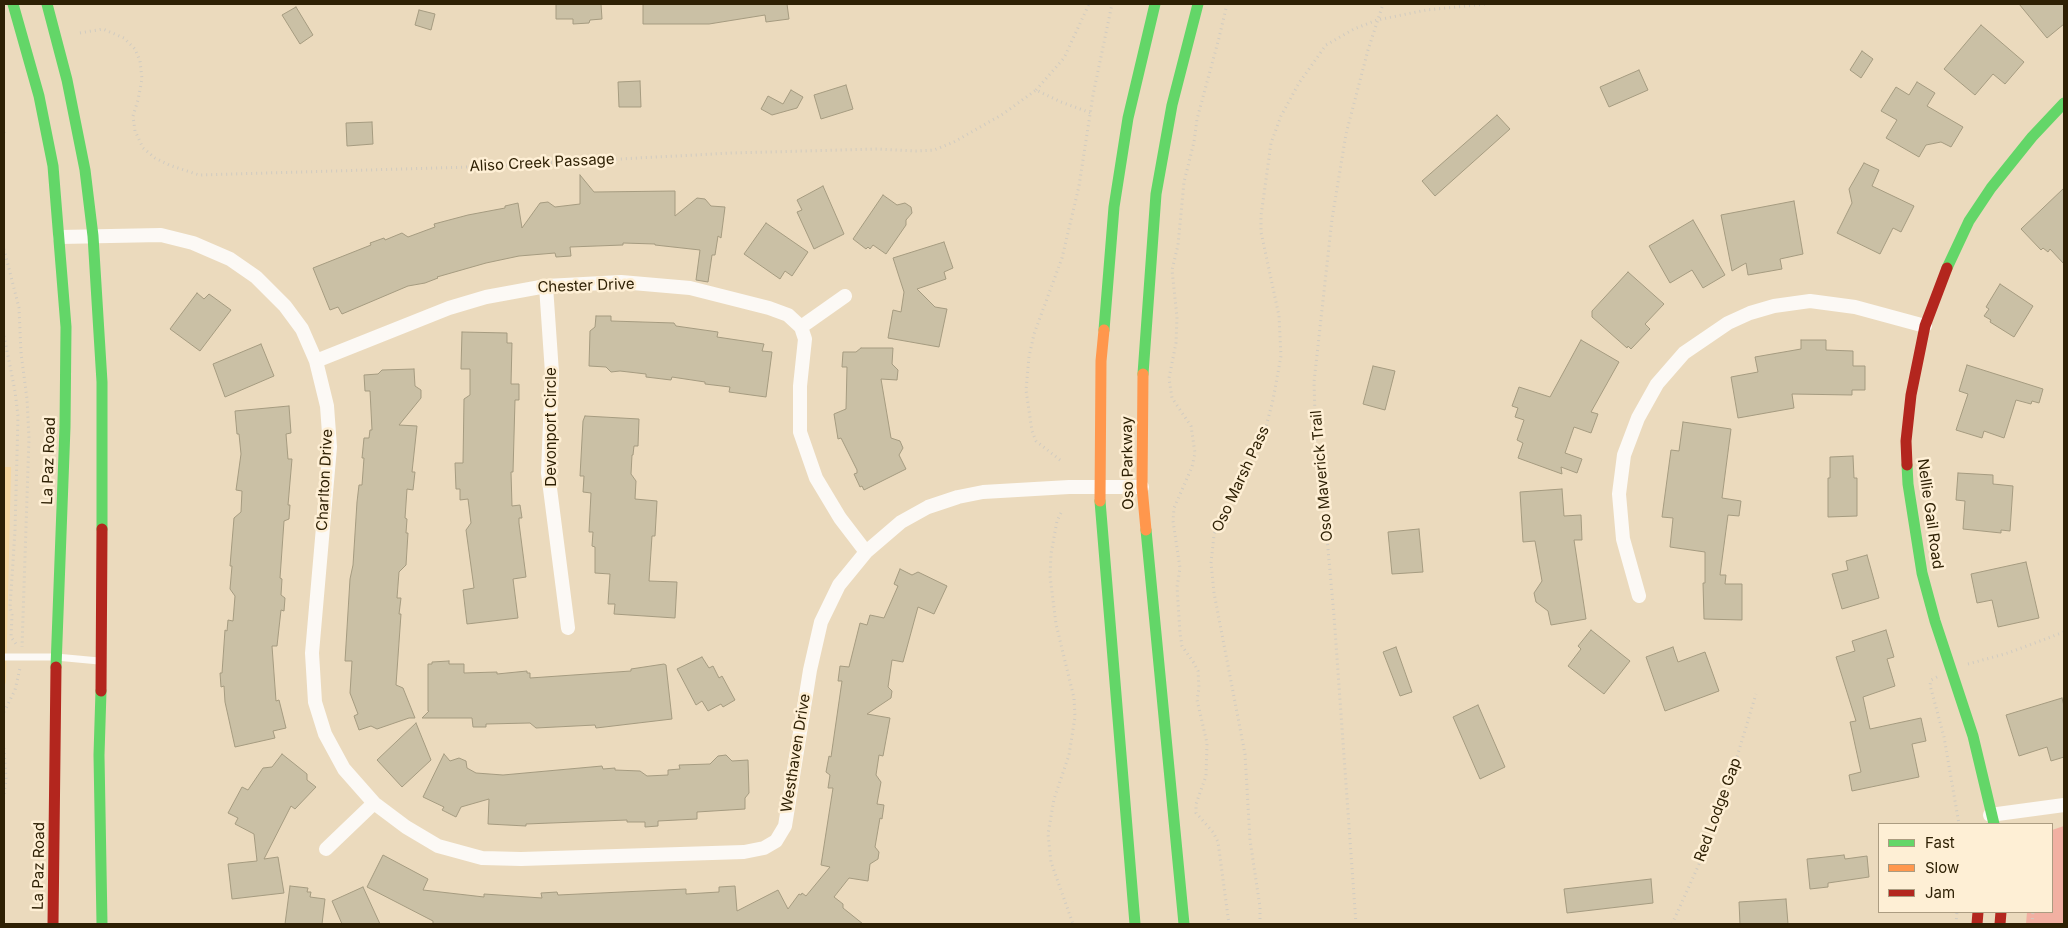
<!DOCTYPE html>
<html>
<head>
<meta charset="utf-8">
<style>
  body { margin:0 }
  #map { position:relative; width:2068px; height:928px; overflow:hidden; background:#ebdabd; font-family:Inter,sans-serif }
  canvas { display:block }
  .frame { position:absolute; inset:0; border:5px solid #2e2004; pointer-events:none }
  .legend { position:absolute; left:1878px; top:823px; width:175px; height:90px; box-sizing:border-box; background:#feefd5; border:1px solid #ab9c81; margin:0; padding:6px 9px; list-style:none; font-size:15px; color:#2e2004 }
  .legend li { display:flex; align-items:center; gap:10px; height:25px }
  .legend b { width:25px; border:1px solid #ab9c81 }
</style>
</head>
<body>
<div id="map">
<canvas width="2068" height="928"></canvas>
<div class="frame"></div>
<ul class="legend">
<li><b style="height:6px;background:#63d668"></b>Fast</li>
<li><b style="height:6px;background:#ff974d"></b>Slow</li>
<li><b style="height:6px;background:#b3261e"></b>Jam</li>
</ul>
</div>
<script>
const ctx = document.querySelector('canvas').getContext('2d');
ctx.lineJoin = 'round';
function paint(path, color) { ctx.fillStyle = color; ctx.fill(path, 'evenodd'); }
const shape = rows => new Path2D(rows.map(r => 'M' + r).join(''));
function stroke(path, color, width, dash) { ctx.strokeStyle = color; ctx.lineWidth = width; ctx.lineCap = dash ? 'butt' : 'round'; ctx.setLineDash(dash || []); ctx.stroke(path); }
function write(font, color, halo, rows, align = 'center') {
  ctx.font = font + ' Inter,sans-serif'; ctx.lineWidth = 5; ctx.setLineDash([]); ctx.textBaseline = 'middle'; ctx.strokeStyle = halo; ctx.fillStyle = color; for (const [text, x, y, turn = 0] of rows) {
    ctx.save(); ctx.translate(x, y); ctx.rotate((+turn || 0) * Math.PI / 180); ctx.textAlign = isNaN(turn) ? turn : align; if (halo) ctx.strokeText(text, 0, 0); ctx.fillText(text, 0, 0); ctx.restore();
  }
}
paint(shape([
  [4,467,11,467,6,682,4,687]
]), '#f6d7a0');
paint(shape([
  [2064,826,2064,924,2026,924,2027,912,2052,912,2052,830]
]), '#f2b0a2');
const building = shape([
  [556,4,601,4,602,19,590,20,589,23,573,24,573,19,556,19,556,4],
  [643,4,787,4,789,19,766,22,765,15,709,24,643,24,643,4],
  [2019,4,2064,4,2064,24,2047,38,2019,4],
  [296,7,313,35,300,44,282,15,296,7],
  [419,10,435,14,431,30,415,25,419,10],
  [1981,25,2024,62,2005,84,1993,74,1975,95,1944,69,1981,25],
  [1862,51,1873,59,1861,78,1850,70,1862,51],
  [1639,70,1648,90,1609,107,1600,87,1639,70],
  [640,81,641,107,619,107,618,82,640,81],
  [1917,82,1935,93,1927,106,1963,127,1951,147,1941,142,1926,145,1919,157,1886,138,1897,120,1881,111,1896,87,1909,95,1917,82],
  [846,85,853,109,821,119,814,95,846,85],
  [791,90,803,97,797,108,772,115,761,109,768,96,783,104,791,90],
  [1497,115,1510,129,1435,196,1422,181,1497,115],
  [372,122,373,144,347,146,346,123,372,122],
  [1864,163,1879,170,1872,186,1914,206,1901,232,1893,228,1880,254,1837,233,1852,203,1849,189,1864,163],
  [580,175,594,192,675,191,675,216,697,198,705,199,711,206,725,207,721,238,718,236,715,255,712,255,708,282,696,280,700,250,655,245,655,244,623,243,623,245,570,247,571,256,556,257,555,253,519,256,486,263,437,277,438,278,425,283,408,286,342,314,338,307,330,310,313,268,371,245,370,243,384,238,385,240,402,233,408,237,435,227,434,224,468,215,505,208,505,206,518,203,522,228,540,203,548,202,555,207,580,204,580,175],
  [823,186,844,234,814,249,797,212,802,210,797,200,823,186],
  [2064,188,2064,264,2050,249,2048,252,2043,248,2041,250,2021,229,2064,188],
  [883,195,897,205,905,203,911,207,912,213,906,220,906,225,886,254,873,245,870,249,868,247,866,249,853,239,883,195],
  [1794,201,1803,254,1780,259,1782,269,1748,275,1746,263,1732,271,1721,215,1794,201],
  [1693,220,1725,275,1703,288,1692,270,1670,283,1649,246,1693,220],
  [766,223,808,252,792,276,785,271,780,279,744,254,766,223],
  [944,242,953,268,944,272,946,279,917,289,935,307,947,309,939,347,888,338,893,310,901,312,904,292,893,258,944,242],
  [1628,272,1664,304,1645,324,1650,329,1631,349,1628,346,1627,348,1592,317,1592,311,1628,272],
  [2000,284,2033,306,2014,337,1990,322,1991,320,1984,316,1989,309,1986,307,2000,284],
  [197,293,204,299,209,294,231,310,200,351,170,329,197,293],
  [596,316,611,316,611,321,674,323,676,326,718,332,717,337,764,344,762,351,772,352,766,397,729,392,730,387,705,384,705,382,672,377,671,380,646,377,646,374,620,371,611,372,606,367,589,366,590,331,595,327,596,316],
  [462,332,507,333,507,343,512,343,511,384,519,384,519,400,515,400,513,472,511,472,512,506,520,505,522,518,519,518,519,523,526,577,513,579,518,618,467,624,463,590,474,588,466,530,471,523,468,499,460,500,460,489,456,489,455,463,463,463,464,399,470,395,470,369,461,369,462,332],
  [1581,340,1619,362,1591,412,1598,414,1591,433,1574,427,1565,453,1582,459,1577,473,1561,467,1562,474,1518,458,1523,443,1517,440,1524,420,1515,417,1518,408,1512,406,1519,387,1550,397,1581,340],
  [1801,340,1826,340,1826,350,1853,351,1853,366,1865,366,1865,390,1852,390,1852,395,1792,394,1794,408,1738,418,1731,377,1758,372,1755,357,1801,349,1801,340],
  [261,344,274,376,225,397,213,364,261,344],
  [861,348,893,348,892,364,898,370,897,380,881,379,891,438,900,441,903,448,899,455,906,469,864,490,862,486,860,487,854,474,857,473,857,470,841,438,838,439,834,414,846,409,847,367,842,367,843,352,856,352,861,348],
  [1967,365,2043,389,2039,403,2032,401,2031,404,2016,400,2004,438,1984,431,1982,438,1956,430,1968,394,1959,391,1967,365],
  [1373,366,1395,371,1385,410,1363,404,1373,366],
  [414,369,415,386,421,390,421,398,399,425,417,426,412,472,415,472,413,490,407,489,405,518,407,519,406,533,408,533,406,565,399,572,397,598,401,598,399,614,401,614,396,685,403,688,415,718,409,718,377,729,371,726,359,730,354,716,358,714,350,693,352,661,345,661,350,579,353,565,357,502,359,485,362,485,364,458,362,458,364,438,369,438,370,430,372,430,370,391,365,391,364,375,378,374,382,370,414,369],
  [289,406,291,433,286,434,288,459,292,459,288,505,290,505,289,519,284,521,280,578,282,579,281,595,285,598,284,611,281,610,277,646,272,646,276,701,279,700,286,728,273,731,275,738,235,747,225,702,224,686,221,687,220,673,222,673,225,630,227,631,228,620,233,621,235,596,230,589,232,566,230,566,234,518,241,512,242,491,236,490,241,454,239,434,237,434,235,411,289,406],
  [585,416,639,419,638,446,634,446,633,455,632,455,631,474,636,481,635,499,657,501,655,536,652,536,649,581,677,582,675,618,614,614,615,604,608,604,610,574,595,573,595,547,592,546,593,532,589,532,591,493,583,492,584,476,580,476,583,421,585,416],
  [1683,422,1731,429,1722,498,1741,501,1739,516,1728,515,1720,575,1726,575,1725,584,1742,584,1742,620,1704,619,1703,583,1705,583,1705,552,1670,547,1673,518,1662,517,1671,450,1679,451,1683,422],
  [1853,456,1854,478,1857,478,1857,516,1828,517,1828,478,1830,478,1830,457,1853,456],
  [1958,473,1993,475,1993,484,2013,486,2010,531,2001,530,2001,533,1963,529,1965,501,1956,500,1958,473],
  [1562,489,1564,516,1581,515,1582,540,1574,540,1586,619,1551,625,1548,611,1536,602,1534,593,1542,581,1535,541,1523,542,1520,492,1562,489],
  [1419,529,1423,572,1392,574,1388,532,1419,529],
  [1867,555,1879,598,1842,609,1832,574,1848,570,1846,561,1867,555],
  [2026,562,2039,618,1998,627,1992,600,1977,603,1971,574,2026,562],
  [900,569,912,575,918,572,947,586,934,614,918,607,903,662,892,660,888,687,892,691,891,698,867,714,890,718,883,756,879,755,876,775,881,782,877,804,884,805,882,819,880,818,875,847,879,852,878,859,870,864,868,881,849,878,834,897,843,904,843,908,863,924,433,924,433,921,367,887,383,855,428,879,423,890,484,897,484,894,542,898,541,893,557,892,558,895,686,889,686,894,719,892,719,887,735,886,737,911,778,890,788,909,799,894,801,895,802,893,806,896,830,867,821,865,833,788,828,788,830,775,826,772,829,756,831,757,842,681,838,681,840,666,849,667,860,623,867,625,870,615,884,618,898,586,894,584,900,569],
  [1591,630,1630,661,1604,694,1568,666,1581,649,1578,646,1591,630],
  [1886,630,1894,657,1887,659,1895,686,1863,697,1870,729,1921,718,1926,741,1912,744,1919,777,1852,791,1849,775,1861,772,1850,722,1856,721,1836,657,1855,651,1852,641,1886,630],
  [1396,647,1412,692,1400,696,1383,652,1396,647],
  [1673,647,1678,662,1705,652,1719,691,1665,711,1646,657,1673,647],
  [702,657,709,668,713,666,719,678,722,676,735,700,723,707,721,704,708,711,702,701,696,705,677,669,702,657],
  [449,661,449,664,464,664,464,673,497,672,497,674,527,671,527,673,530,673,530,678,631,671,631,669,664,664,666,665,672,719,596,728,595,725,536,728,530,723,486,724,486,727,473,727,472,718,422,718,429,711,428,711,428,664,432,664,432,662,449,661],
  [2062,698,2064,706,2064,757,2051,761,2047,747,2019,756,2006,715,2062,698],
  [1478,705,1505,767,1480,779,1453,717,1478,705],
  [416,723,431,760,402,787,377,760,416,723],
  [282,754,307,774,307,780,316,787,295,809,291,806,264,859,278,857,284,893,232,899,228,864,257,861,254,834,235,824,238,818,228,813,242,787,248,790,263,768,272,767,282,754],
  [444,754,450,761,459,758,466,761,467,768,476,773,503,775,602,766,603,769,615,768,615,770,640,771,647,776,668,775,668,770,680,769,679,765,710,764,718,756,726,755,732,761,748,760,749,793,745,798,745,809,697,812,697,819,658,821,658,826,645,827,645,822,627,822,627,820,526,824,526,826,488,824,489,799,461,807,456,817,442,810,444,807,423,797,444,754],
  [1844,855,1845,859,1867,856,1869,877,1828,883,1828,887,1810,889,1807,859,1844,855],
  [1651,879,1653,903,1567,913,1564,889,1651,879],
  [290,886,308,888,307,892,311,892,310,897,325,899,322,924,285,924,290,886],
  [363,887,380,924,342,924,332,901,363,887],
  [1786,899,1788,924,1740,924,1739,902,1786,899]
]);
paint(building, '#cac0a5');
stroke(building, '#a59b80', 1);
stroke(shape([
  [1227,4,1219,38,1197,119,1194,142,1184,182,1178,245,1172,270,1177,317,1176,343,1169,378,1172,398,1191,426,1195,453,1192,467,1174,508,1173,521,1180,568,1177,587,1180,633,1182,646,1194,663,1198,671,1199,688,1197,700,1207,743,1206,776,1196,804,1196,813,1213,832,1218,842,1229,924],
  [80,33,103,29,124,38,135,49,140,61,142,79,138,100,133,116,135,131,143,148,155,158,169,165,199,175,470,167,732,153,877,149,916,151,934,150,954,142,1003,114,1036,90,1061,102,1091,113],
  [1036,90,1064,58,1089,4],
  [4,132,4,133],
  [4,249,19,308,21,353,27,399,29,438,22,647],
  [4,336,15,391,18,416,15,531,10,607,12,615,11,637,16,644],
  [1060,460,1036,441,1032,431,1026,390,1029,357,1034,334,1062,258,1079,186,1093,95,1112,4],
  [1061,513,1057,521,1051,554,1050,576,1056,624,1074,698,1075,717,1069,755,1054,799,1048,834,1051,862,1073,924],
  [1968,664,2008,653,2064,632],
  [1937,677,1931,680,1930,685,1944,737,1959,824],
  [4,712,15,690,20,668],
  [4,748,6,779,4,795],
  [1260,924,1260,907,1250,840,1245,754,1214,593,1211,563,1214,535,1222,511,1263,438,1273,400,1281,356,1279,316,1261,232,1261,216,1271,143,1281,116,1299,83,1326,45,1354,29,1377,20,1426,10,1486,4],
  [1356,924,1334,616,1324,504,1316,447,1314,382,1332,219,1346,134,1368,50,1383,4],
  [1672,924,1710,840,1724,800,1756,694],
  [1956,924,1957,912],
  [2032,924,2033,912]
]), '#d0cbc1', 3, [1, 4]);
stroke(shape([
  [4,657,56,657,99,661]
]), '#fcf9f5', 7);
stroke(shape([
  [60,237,161,235,193,243,230,259,256,277,285,306,302,329,316,361,327,406,330,447,312,653,315,702,325,734,344,769,374,803,406,827,438,846,482,858,521,859,744,852,764,848,776,841,785,826,810,670,821,622,839,585,866,552,901,522,928,507,958,497,983,492,1069,487,1142,487],
  [546,286,552,373,548,473,568,628],
  [845,296,801,327,805,339,800,386,800,432,816,478,840,518,866,552],
  [316,361,449,308,486,297,546,286,621,282,690,288,769,308,788,315,801,327],
  [1639,596,1623,539,1619,494,1624,455,1638,418,1657,384,1684,353,1728,323,1750,313,1774,306,1810,301,1855,307,1925,326],
  [1990,815,2064,805],
  [326,849,374,803]
]), '#fcf9f5', 14);
stroke(shape([
  [13,4,39,96,53,166,66,327,65,427,56,667],
  [47,4,67,80,85,170,93,236,102,382,102,529],
  [1947,268,1969,221,1991,188,2032,137,2064,103],
  [1104,330,1114,207,1128,118,1155,4],
  [1143,374,1156,194,1172,105,1198,4],
  [1907,465,1908,484,1922,573,1935,621,1973,736,1994,824],
  [1100,501,1135,924],
  [1146,530,1184,924],
  [101,691,99,755,102,924]
]), '#63d668', 11);
stroke(shape([
  [1143,374,1142,487,1146,530],
  [1100,501,1101,361,1104,330]
]), '#ff974d', 11);
stroke(shape([
  [1907,465,1906,441,1911,395,1925,326,1947,268],
  [101,691,102,529],
  [53,924,56,667],
  [1977,924,1978,912],
  [2000,924,2001,912]
]), '#b3261e', 11);
write('15px', '#2e2004', '#feefd5', [
  ["Aliso Creek Passage",542,163,-3],
  ["Chester Drive",586,286,-2],
  ["Devonport Circle",551,427,-90],
  ["La Paz Road",49,461,-88],
  ["Oso Parkway",1128,463,-91],
  ["Oso Maverick Trail",1322,476,-95],
  ["Oso Marsh Pass",1241,479,-65],
  ["Charlton Drive",325,480,-87],
  ["Nellie Gail Road",1930,514,82],
  ["Westhaven Drive",796,753,-81],
  ["Red Lodge Gap",1718,810,-70],
  ["La Paz Road",39,866,-89]
]);
</script>
</body>
</html>
